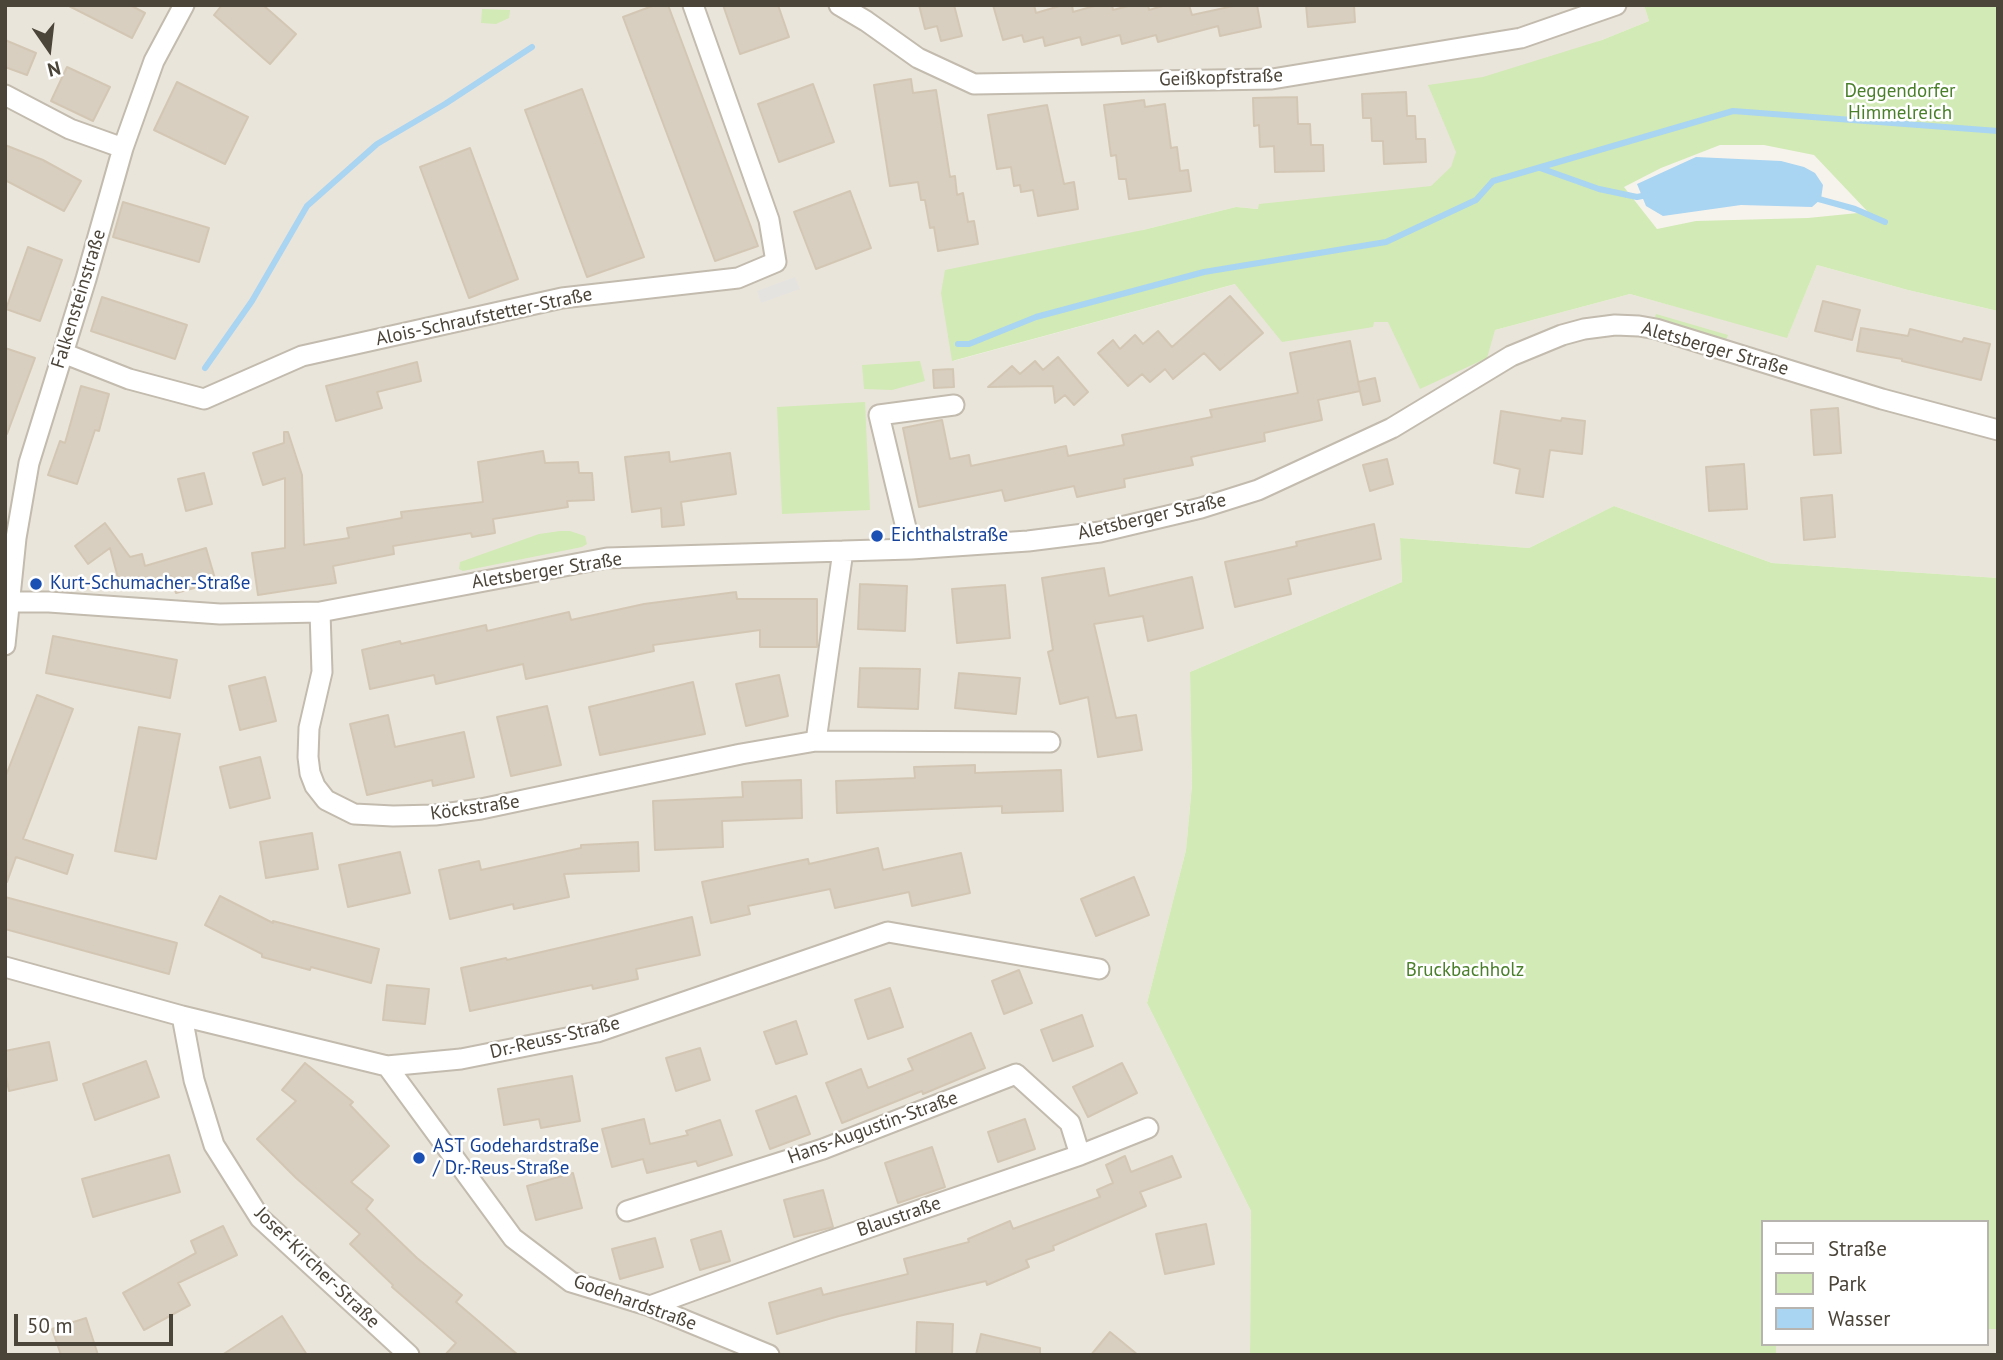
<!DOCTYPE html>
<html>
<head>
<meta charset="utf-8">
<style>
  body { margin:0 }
  #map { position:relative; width:2003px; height:1360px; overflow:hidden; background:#f6f3ec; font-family:"PT Sans",sans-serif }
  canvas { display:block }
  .frame { position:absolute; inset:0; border:7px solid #4b4439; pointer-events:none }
  .legend { position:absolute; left:1761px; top:1220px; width:228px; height:126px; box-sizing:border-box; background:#fff; border:2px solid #b7b4b0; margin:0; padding:9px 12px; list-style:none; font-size:21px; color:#4b4439 }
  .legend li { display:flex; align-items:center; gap:14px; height:35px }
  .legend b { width:35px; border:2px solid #b7b4b0 }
  .north { position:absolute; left:14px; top:14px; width:70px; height:70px; -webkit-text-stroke:5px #fff; paint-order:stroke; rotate:166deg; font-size:19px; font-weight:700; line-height:28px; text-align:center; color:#4b4439 }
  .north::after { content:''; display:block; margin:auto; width:24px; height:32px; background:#4b4439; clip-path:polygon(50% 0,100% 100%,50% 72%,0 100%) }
  .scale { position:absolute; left:14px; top:1314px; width:159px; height:32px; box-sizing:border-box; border:4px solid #4b4439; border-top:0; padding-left:9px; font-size:21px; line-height:24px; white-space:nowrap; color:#4b4439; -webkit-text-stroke:5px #fff; paint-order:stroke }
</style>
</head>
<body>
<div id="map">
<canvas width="2003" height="1360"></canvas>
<div class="frame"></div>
<ul class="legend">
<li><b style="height:9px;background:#fff"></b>Straße</li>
<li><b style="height:19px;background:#d2eab5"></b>Park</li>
<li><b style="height:19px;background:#a9d4f2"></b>Wasser</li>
</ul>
<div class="north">N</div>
<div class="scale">50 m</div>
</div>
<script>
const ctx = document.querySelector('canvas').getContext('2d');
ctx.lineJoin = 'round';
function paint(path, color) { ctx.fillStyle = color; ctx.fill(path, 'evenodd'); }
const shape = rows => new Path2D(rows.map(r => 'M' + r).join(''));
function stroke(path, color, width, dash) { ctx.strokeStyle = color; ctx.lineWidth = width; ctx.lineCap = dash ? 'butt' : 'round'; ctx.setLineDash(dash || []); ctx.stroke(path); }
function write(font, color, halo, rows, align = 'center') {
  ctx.font = font + ' "PT Sans",sans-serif'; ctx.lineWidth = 5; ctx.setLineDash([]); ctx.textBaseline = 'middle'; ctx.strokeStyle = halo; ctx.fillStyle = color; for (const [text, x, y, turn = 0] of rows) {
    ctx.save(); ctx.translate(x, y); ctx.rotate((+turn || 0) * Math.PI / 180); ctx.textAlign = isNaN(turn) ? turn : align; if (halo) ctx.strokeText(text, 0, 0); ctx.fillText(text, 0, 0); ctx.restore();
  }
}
paint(shape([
  [5,5,1644,5,1649,21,1550,61,1441,203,1349,217,1236,207,1143,230,953,361,1239,283,1350,322,1388,322,1495,330,1630,294,1787,337,1817,265,1908,290,1998,311,1998,578,1772,563,1614,506,1529,548,1400,538,1402,582,1190,672,1192,785,1186,850,1147,1003,1251,1211,1250,1355,5,1355],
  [1987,1329,1998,1329,1998,1355,1776,1355,1776,1344,1987,1344]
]), '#eae5da');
paint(shape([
  [1644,5,1998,5,1998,311,1908,290,1817,265,1787,338,1630,294,1495,330,1487,358,1420,389,1388,322,1374,322,1373,327,1282,342,1235,284,952,361,941,293,945,270,1143,230,1236,207,1258,209,1259,204,1431,186,1451,167,1456,152,1428,85,1483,77,1602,40,1649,21],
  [1720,145,1764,145,1814,155,1868,212,1808,218,1696,221,1657,229,1624,187,1661,168],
  [482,9,510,10,509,18,496,24,481,23],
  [1656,314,1728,335,1725,342,1661,322,1655,317],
  [920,361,925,381,892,390,864,389,862,365],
  [865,402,870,510,782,514,777,407],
  [1614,506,1772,563,1998,578,1998,1329,1987,1329,1987,1222,1763,1222,1763,1344,1776,1344,1776,1355,1250,1355,1251,1211,1147,1003,1186,850,1192,785,1190,672,1402,582,1400,538,1529,548],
  [560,531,570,531,585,536,587,544,582,547,463,571,459,569,460,562,539,534]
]), '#d2eab5');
paint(shape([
  [795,277,800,289,761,303,757,291]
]), '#e5e3e0');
paint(shape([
  [1696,157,1781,161,1804,167,1815,173,1823,185,1821,199,1812,207,1741,205,1663,216,1646,206,1637,184]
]), '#a9d4f2');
stroke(shape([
  [1540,168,1599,189,1637,197,1647,195],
  [1815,198,1855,209,1885,222],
  [958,344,969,344,1036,317,1204,272,1386,242,1476,200,1493,181,1733,111,1998,131],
  [205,368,252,301,307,206,377,144,445,104,532,47]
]), '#a9d4f2', 6);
const building = shape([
  [67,5,130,5,145,13,132,38,67,5],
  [222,5,263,5,296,34,270,64,214,15,222,5],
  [655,5,668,5,758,246,715,261,623,17,655,5],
  [723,5,778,5,789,37,740,54,723,5],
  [919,5,954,5,962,36,941,41,937,26,925,29,919,5],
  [993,5,1034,5,1036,13,1063,5,1072,5,1073,12,1098,5,1112,5,1113,10,1132,5,1148,5,1149,10,1166,5,1189,5,1192,15,1238,5,1257,5,1261,27,1220,36,1218,26,1158,42,1156,35,1122,44,1120,35,1082,45,1080,37,1045,46,1043,37,1024,42,1022,35,1003,40,993,5],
  [1306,5,1354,5,1355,22,1308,27,1306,5],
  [5,40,36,53,27,75,5,67,5,40],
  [67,67,110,87,93,121,51,101,67,67],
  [911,79,913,93,936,90,950,177,955,176,957,195,963,193,968,222,974,221,978,244,938,251,934,227,930,228,925,200,921,200,918,182,890,186,874,85,911,79],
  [177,82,248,117,225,164,154,130,177,82],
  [813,84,834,142,779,162,758,104,813,84],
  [582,89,644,257,587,277,525,110,582,89],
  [1406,92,1407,116,1415,116,1416,139,1425,139,1426,162,1384,164,1383,141,1372,141,1371,118,1363,118,1362,94,1406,92],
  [1297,97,1298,124,1310,124,1311,145,1323,145,1324,171,1275,172,1274,146,1260,147,1259,125,1254,126,1253,98,1297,97],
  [1144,100,1145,107,1165,104,1171,148,1177,147,1180,171,1188,170,1191,191,1129,199,1126,179,1119,179,1116,155,1111,156,1104,105,1144,100],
  [1047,105,1064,184,1074,182,1078,209,1038,216,1033,190,1021,192,1020,185,1014,186,1011,167,997,169,988,115,1047,105],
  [5,145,43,160,81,181,64,211,5,180,5,145],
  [470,148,518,279,469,298,420,167,470,148],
  [850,191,871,248,816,269,794,212,850,191],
  [123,202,209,228,199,262,113,237,123,202],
  [28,247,62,260,40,321,6,309,28,247],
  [1230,296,1263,333,1220,370,1204,353,1173,379,1165,369,1150,382,1142,374,1128,386,1098,353,1113,340,1120,349,1135,335,1143,344,1158,331,1172,347,1230,296],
  [102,297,187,325,175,359,91,331,102,297],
  [1823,301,1860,310,1852,340,1815,331,1823,301],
  [1861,328,1908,336,1910,329,1962,342,1964,338,1990,344,1981,380,1902,361,1902,359,1857,351,1861,328],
  [1350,341,1360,391,1318,400,1322,420,1264,433,1265,441,1191,457,1193,465,1124,479,1125,487,1077,497,1074,486,1005,501,1002,490,919,507,903,428,942,420,950,459,969,455,971,466,1066,446,1068,456,1124,445,1122,435,1212,417,1210,410,1298,393,1290,353,1350,341],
  [5,348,35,358,7,434,5,434,5,348],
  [1058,357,1088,392,1074,405,1065,395,1055,403,1053,386,988,387,1012,366,1020,374,1035,361,1043,370,1058,357],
  [417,362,421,381,377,392,382,408,336,421,326,386,417,362],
  [953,369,954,387,934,388,933,370,953,369],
  [1375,378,1380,401,1363,405,1358,382,1375,378],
  [81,386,109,394,99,431,95,430,77,484,48,475,60,441,65,443,81,386],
  [1838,408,1841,453,1814,455,1811,410,1838,408],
  [1501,411,1561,421,1562,418,1585,421,1582,454,1550,450,1543,497,1516,493,1520,469,1494,463,1501,411],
  [284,432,288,432,302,475,304,545,349,538,347,528,402,518,401,512,483,502,478,462,524,454,543,451,545,463,578,462,579,473,592,473,594,500,567,501,568,507,493,519,495,533,472,537,471,533,393,546,394,554,333,566,336,583,258,595,252,553,285,548,285,478,263,485,253,453,284,443,284,432],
  [669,452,670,462,730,453,736,494,681,502,684,525,662,527,661,508,632,512,625,457,669,452],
  [1387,459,1393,484,1370,491,1363,465,1387,459],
  [1744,464,1747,509,1709,511,1706,467,1744,464],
  [204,473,212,504,186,511,178,479,204,473],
  [1832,495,1835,537,1804,540,1801,498,1832,495],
  [105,523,130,557,142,554,145,566,206,548,216,582,176,593,171,576,121,589,110,548,88,564,75,546,105,523],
  [1374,524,1381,559,1288,579,1291,594,1235,607,1225,562,1297,546,1296,542,1374,524],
  [1104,568,1109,596,1192,577,1203,628,1148,641,1143,616,1094,624,1116,718,1136,715,1142,750,1098,757,1088,697,1060,704,1048,652,1053,650,1042,578,1104,568],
  [860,584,907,586,905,631,858,629,860,584],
  [1005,585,1010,638,957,643,952,589,1005,585],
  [736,592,737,599,817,599,817,647,760,647,760,630,653,645,654,651,526,679,523,664,436,684,434,675,370,689,362,650,400,641,401,644,486,625,487,631,569,612,571,620,644,604,736,592],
  [53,636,177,660,170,698,46,673,53,636],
  [860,668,920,669,918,709,858,707,860,668],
  [959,673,1020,678,1016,714,955,708,959,673],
  [779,675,788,716,746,726,736,684,779,675],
  [265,677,276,721,240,730,229,686,265,677],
  [693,682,705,734,600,755,589,707,693,682],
  [37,695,73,709,23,839,73,855,67,874,16,857,7,882,5,778,37,695],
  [547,706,561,765,511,776,497,717,547,706],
  [388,715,395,747,464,732,474,777,433,786,432,780,367,795,350,724,388,715],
  [139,727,180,734,156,859,115,851,139,727],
  [260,757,270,798,230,808,220,767,260,757],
  [975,765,975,773,1061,770,1063,811,1002,813,1002,806,837,813,836,781,915,778,914,767,975,765],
  [801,780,802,818,722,821,723,847,655,850,653,801,743,797,742,782,801,780],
  [312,833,318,869,266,878,260,842,312,833],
  [638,842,639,871,564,874,569,897,514,909,513,904,450,919,439,870,479,861,481,870,581,848,581,845,638,842],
  [878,848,883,870,961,853,970,893,912,906,909,892,835,908,830,889,748,906,750,914,711,923,702,882,798,861,808,859,809,864,878,848],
  [400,852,410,893,348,907,339,865,400,852],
  [1134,877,1149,915,1096,936,1081,899,1134,877],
  [220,896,273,923,273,921,379,949,371,983,311,967,310,970,262,957,262,954,205,925,220,896],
  [5,897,177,943,169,974,5,929,5,897],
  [692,917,700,955,636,969,638,979,593,989,592,985,470,1011,461,968,506,958,507,960,692,917],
  [1019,970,1032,1003,1004,1014,992,981,1019,970],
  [387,985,429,989,425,1024,383,1020,387,985],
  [890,988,903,1027,868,1039,855,1000,890,988],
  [1082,1015,1093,1046,1053,1061,1041,1030,1082,1015],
  [796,1021,807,1054,776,1064,764,1032,796,1021],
  [971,1033,985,1068,923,1094,922,1091,842,1123,826,1083,861,1069,868,1088,913,1070,908,1059,971,1033],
  [49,1042,57,1080,9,1091,5,1072,5,1051,49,1042],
  [700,1048,710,1080,676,1091,666,1058,700,1048],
  [146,1061,159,1097,95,1120,83,1084,146,1061],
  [305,1063,353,1102,350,1105,389,1146,351,1182,373,1200,366,1209,417,1258,462,1295,456,1302,518,1355,445,1355,456,1343,392,1287,393,1285,350,1244,360,1234,296,1178,257,1139,296,1101,282,1090,305,1063],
  [1122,1063,1137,1093,1088,1117,1073,1087,1122,1063],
  [572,1076,580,1121,541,1128,539,1119,504,1125,498,1089,572,1076],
  [796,1096,810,1134,770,1149,756,1111,796,1096],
  [644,1119,650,1144,688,1135,686,1131,720,1120,732,1155,698,1166,696,1161,647,1173,643,1159,612,1167,602,1129,644,1119],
  [1025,1119,1035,1149,998,1162,988,1132,1025,1119],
  [932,1147,945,1187,898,1203,885,1163,932,1147],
  [169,1155,180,1192,93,1217,82,1179,169,1155],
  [1125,1156,1131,1172,1172,1156,1181,1177,1140,1192,1146,1206,1053,1246,1054,1250,1026,1260,1029,1267,987,1285,986,1281,839,1316,777,1334,769,1303,821,1288,823,1295,908,1274,904,1259,969,1242,968,1239,1010,1221,1013,1229,1100,1197,1097,1190,1113,1183,1106,1165,1125,1156],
  [573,1173,582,1208,536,1220,527,1186,573,1173],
  [823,1190,833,1227,794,1237,784,1200,823,1190],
  [1206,1224,1214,1264,1165,1274,1156,1234,1206,1224],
  [223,1226,237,1255,178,1283,190,1305,144,1330,123,1293,196,1253,191,1241,223,1226],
  [721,1231,730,1261,700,1270,691,1240,721,1231],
  [655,1238,663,1267,620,1279,612,1249,655,1238],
  [282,1316,307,1355,222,1355,265,1327,282,1316],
  [86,1318,98,1355,61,1355,52,1329,86,1318],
  [917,1322,953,1324,952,1355,916,1355,917,1322],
  [1110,1332,1138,1355,1091,1355,1110,1332],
  [981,1334,1040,1348,1040,1355,976,1355,981,1334]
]);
paint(building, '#d8cfc1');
stroke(building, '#d3c7b4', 2);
const street = shape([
  [839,5,866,21,918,58,974,84,1272,79,1521,38,1616,5],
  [5,95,70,129,123,148],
  [63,353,129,379,204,399,302,356,562,298,738,278,776,262,769,220,693,5],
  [911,549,879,415,954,405],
  [5,602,49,602,220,614,320,612,607,558,911,549,1028,541,1100,532,1201,508,1258,490,1392,428,1511,356,1562,335,1584,329,1615,325,1639,326,1656,329,1882,399,1998,430],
  [320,612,322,672,309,728,308,757,310,773,315,786,326,800,354,814,393,816,435,815,481,809,741,754,816,741,1050,742],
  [5,645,16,538,29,463,86,279,123,148,154,61,184,5],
  [816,741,843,551],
  [5,967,182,1016,387,1066,461,1059,597,1032,888,932,1099,969],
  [182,1016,194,1080,214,1145,260,1218,409,1355],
  [387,1066,513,1238,571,1282,650,1306,769,1355],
  [627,1211,823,1149,1016,1074,1070,1123,1080,1155],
  [650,1306,818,1245,1080,1155,1148,1128]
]);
stroke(street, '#c2bbae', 23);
stroke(street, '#fff', 19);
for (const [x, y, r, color] of [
  [877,536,7,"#1a4fb4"],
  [36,584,7,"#1a4fb4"],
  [419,1158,7,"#1a4fb4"]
]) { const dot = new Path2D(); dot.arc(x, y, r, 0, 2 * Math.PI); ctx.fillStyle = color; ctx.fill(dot); stroke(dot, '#fff', 2.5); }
write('19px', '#4b4439', '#fff', [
  ["Geißkopfstraße",1221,78,-2],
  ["Falkensteinstraße",79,299,-73],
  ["Alois-Schraufstetter-Straße",484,317,-12],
  ["Aletsberger Straße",1715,349,16],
  ["Aletsberger Straße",1152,517,-13],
  ["Aletsberger Straße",547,571,-9],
  ["Köckstraße",475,808,-8],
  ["Dr.-Reuss-Straße",555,1038,-13],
  ["Hans-Augustin-Straße",873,1128,-20],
  ["Blaustraße",899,1217,-19],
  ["Josef-Kircher-Straße",317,1268,44],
  ["Godehardstraße",635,1303,20]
]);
write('19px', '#4a7f2a', '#fff', [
  ["Deggendorfer",1900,92],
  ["Himmelreich",1900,114],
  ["Bruckbachholz",1465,971]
]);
write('19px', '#164399', '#fff', [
  ["Eichthalstraße",891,536],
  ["Kurt-Schumacher-Straße",50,584],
  ["AST Godehardstraße",433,1147],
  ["/ Dr.-Reus-Straße",433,1169]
], 'left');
</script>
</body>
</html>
